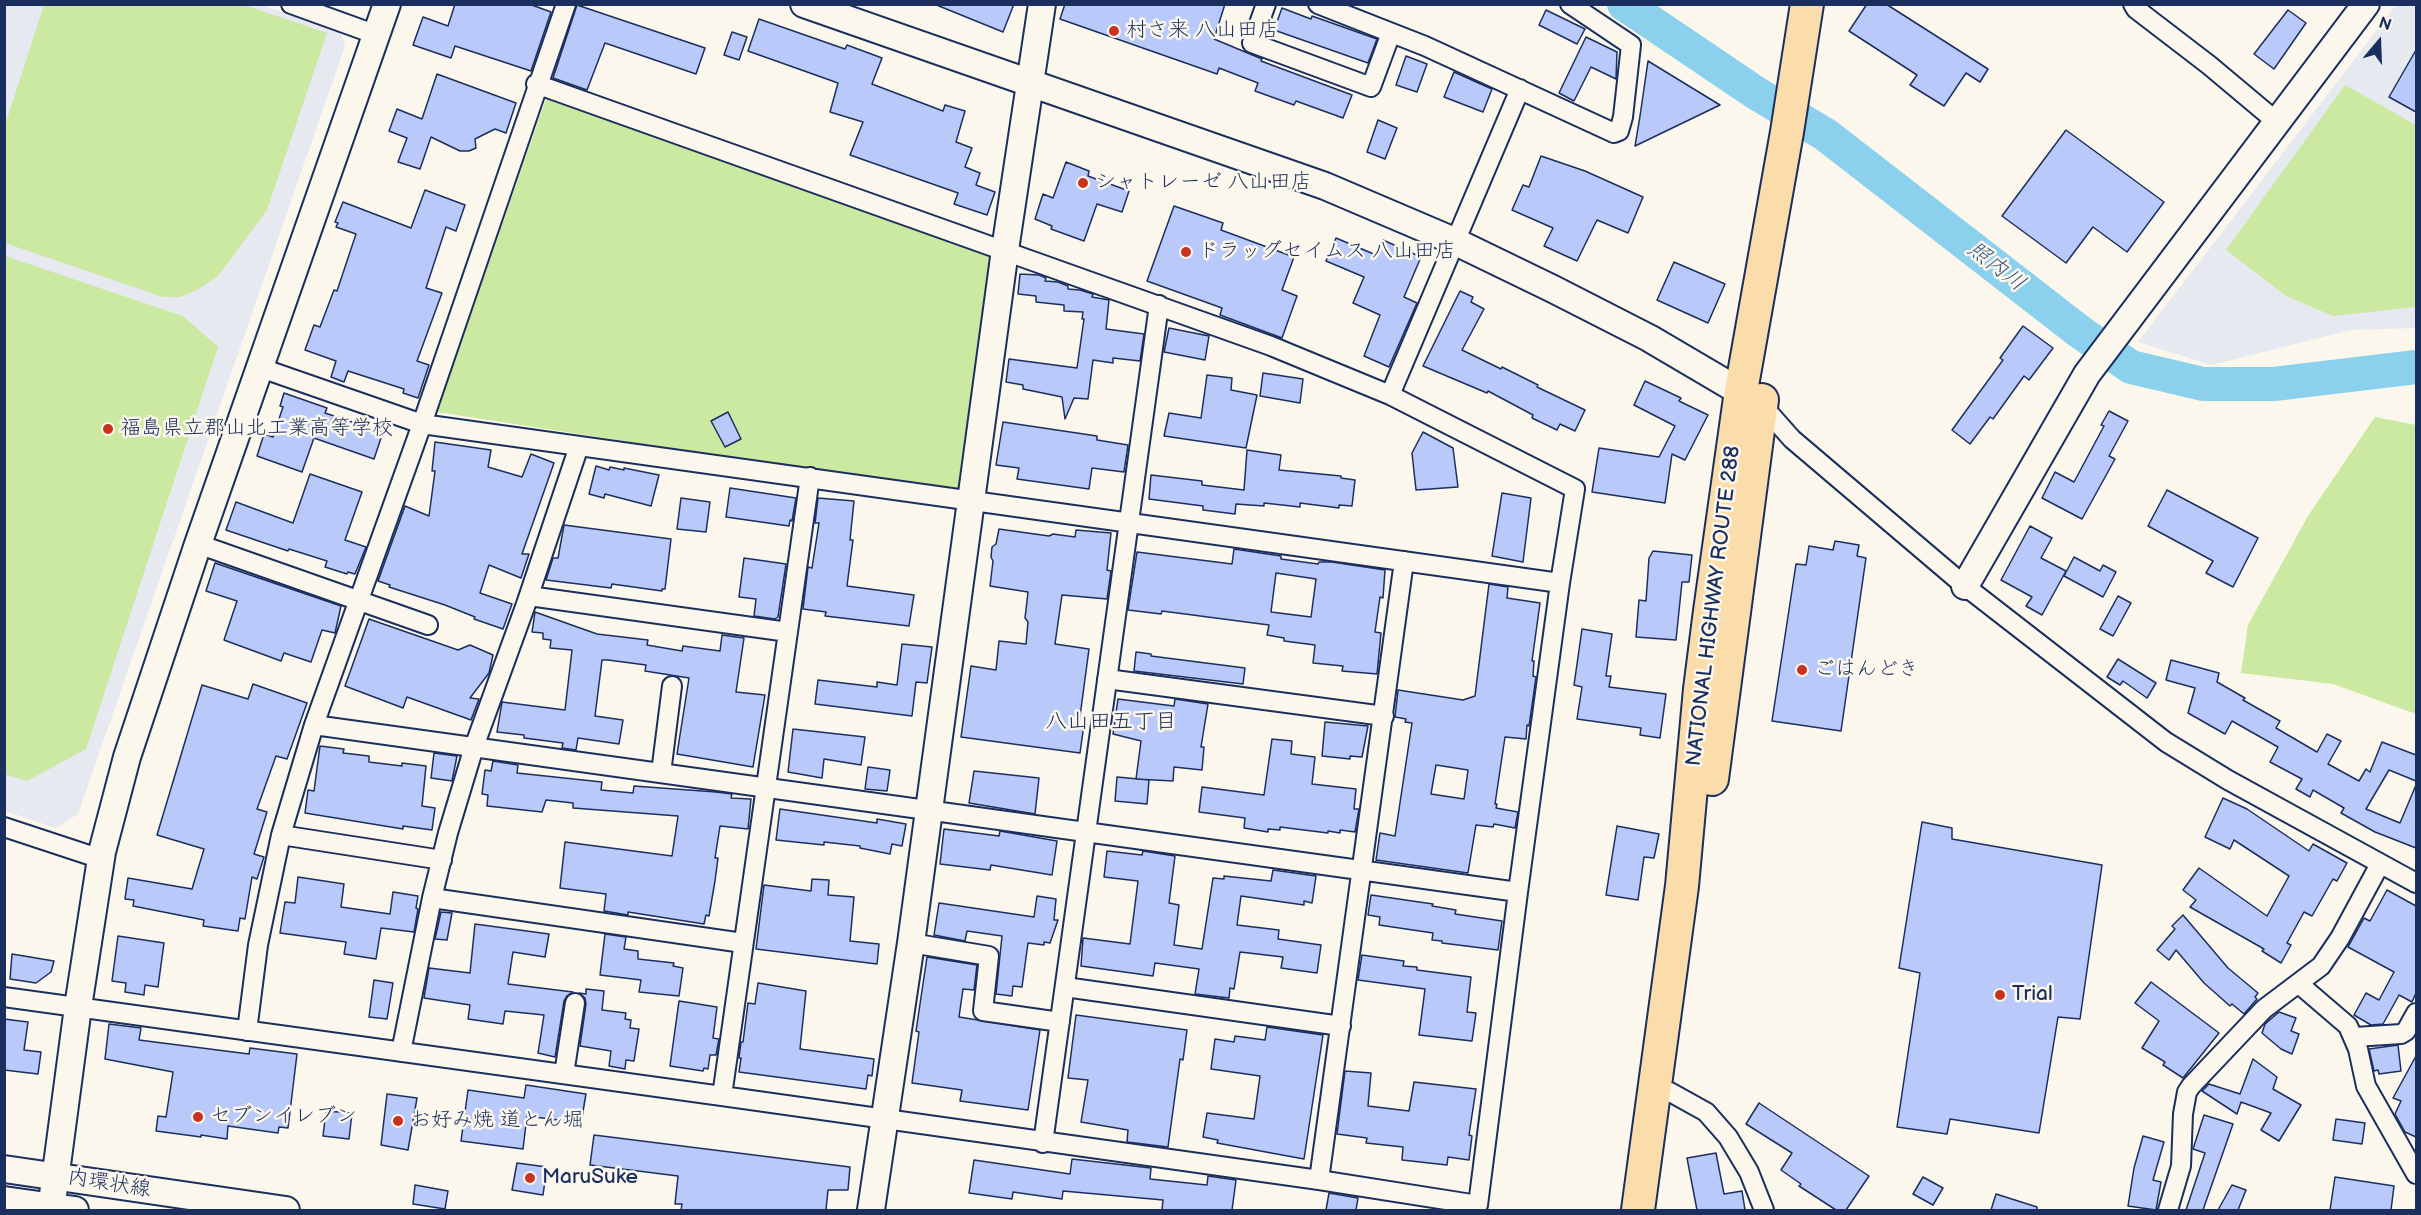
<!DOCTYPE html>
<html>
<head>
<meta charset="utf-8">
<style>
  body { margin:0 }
  #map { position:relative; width:2421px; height:1215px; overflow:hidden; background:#fbf7ec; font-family:"Balsamiq Sans",sans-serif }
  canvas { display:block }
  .frame { position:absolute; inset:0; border:6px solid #1b2f5e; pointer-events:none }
  .north { position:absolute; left:2349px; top:12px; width:60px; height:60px; -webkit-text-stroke:4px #fbf7ec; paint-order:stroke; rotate:19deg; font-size:16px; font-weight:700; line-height:24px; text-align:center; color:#1b2f5e }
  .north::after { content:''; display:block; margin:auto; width:21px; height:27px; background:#1b2f5e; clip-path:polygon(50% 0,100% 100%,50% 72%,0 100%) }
</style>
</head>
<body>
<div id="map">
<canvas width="2421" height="1215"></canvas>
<div class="frame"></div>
<div class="north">N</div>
</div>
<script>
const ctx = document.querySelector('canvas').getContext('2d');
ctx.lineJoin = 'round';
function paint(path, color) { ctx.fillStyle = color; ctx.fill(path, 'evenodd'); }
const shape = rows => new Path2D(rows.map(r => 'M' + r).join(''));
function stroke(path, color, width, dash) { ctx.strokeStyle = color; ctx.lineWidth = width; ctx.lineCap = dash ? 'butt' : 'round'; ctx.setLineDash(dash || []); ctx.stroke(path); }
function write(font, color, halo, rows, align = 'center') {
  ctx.font = font + ' "Balsamiq Sans","Klee One",sans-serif'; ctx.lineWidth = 5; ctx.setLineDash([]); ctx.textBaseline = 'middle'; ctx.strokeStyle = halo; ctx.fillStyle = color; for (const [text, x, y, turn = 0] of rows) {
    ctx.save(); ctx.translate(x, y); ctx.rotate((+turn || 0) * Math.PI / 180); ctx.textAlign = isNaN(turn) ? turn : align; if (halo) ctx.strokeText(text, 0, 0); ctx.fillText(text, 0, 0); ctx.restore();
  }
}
paint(shape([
  [5,5,262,5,341,32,345,46,78,814,56,828,5,811],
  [2396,5,2416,5,2416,328,2351,330,2212,365,2138,342]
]), '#e7e9f0');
paint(shape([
  [44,5,244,5,327,33,267,210,218,276,197,290,180,297,163,297,5,243,5,125],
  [2345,85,2416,125,2416,307,2333,316,2286,296,2226,250],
  [546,99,990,254,960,493,437,412],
  [5,256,183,316,218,347,86,749,27,781,4,774],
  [2375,417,2416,425,2416,714,2333,684,2241,673,2248,625,2308,516]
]), '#cbe9a0');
stroke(shape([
  [1624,4,1756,93,1826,135,2080,332,2131,367,2203,384,2274,384,2416,367]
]), '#8bd0ec', 34);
const building = shape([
  [455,4,529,4,551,12,531,71,455,46,451,58,413,45,423,17,448,26,455,4],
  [934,4,1014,4,1003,32,934,4],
  [1065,4,1225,4,1214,39,1262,59,1261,61,1352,95,1343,118,1296,101,1294,105,1255,91,1258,83,1219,68,1217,74,1060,19,1065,4],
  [1867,4,1886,4,1988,69,1980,82,1966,73,1944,106,1910,85,1917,75,1849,31,1867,4],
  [577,5,705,48,696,74,605,43,587,90,553,78,577,5],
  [1282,8,1311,19,1312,16,1377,39,1368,63,1274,30,1282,8],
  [1546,10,1585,29,1577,44,1539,25,1546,10],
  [2288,10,2306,23,2274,69,2254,54,2288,10],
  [759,19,845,49,847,45,882,58,872,84,943,111,945,105,965,111,956,142,972,148,965,167,980,173,976,185,995,192,987,215,954,204,958,193,850,155,863,122,830,112,838,83,748,51,759,19],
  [732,32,747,37,739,60,724,55,732,32],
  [1586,37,1617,52,1616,79,1591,67,1574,101,1559,93,1586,37],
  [2416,50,2416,112,2389,97,2416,50],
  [1406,56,1427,64,1417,92,1396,85,1406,56],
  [1648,61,1720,105,1635,146,1640,116,1648,61],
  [1454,72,1492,89,1483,112,1444,97,1454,72],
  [437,74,516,103,506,133,495,129,475,139,476,148,469,151,460,151,431,137,420,169,398,162,407,138,389,131,397,109,422,119,437,74],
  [1378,120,1397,128,1385,159,1367,152,1378,120],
  [2066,130,2164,202,2127,252,2093,227,2066,263,2002,216,2066,130],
  [1541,156,1585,171,1643,197,1628,233,1597,220,1577,261,1544,246,1553,228,1512,210,1523,185,1529,187,1541,156],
  [1066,162,1089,171,1088,176,1129,191,1122,212,1097,204,1084,241,1051,229,1052,226,1035,219,1043,194,1053,198,1066,162],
  [425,190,465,205,456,231,446,227,426,288,442,293,417,361,429,365,418,398,403,393,404,389,348,371,344,382,331,377,336,361,305,350,314,325,320,327,334,290,337,291,356,234,336,227,338,223,335,222,343,202,411,228,425,190],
  [1174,206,1223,223,1221,230,1294,257,1282,290,1297,296,1282,338,1220,315,1222,308,1147,281,1174,206],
  [1336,238,1376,255,1383,240,1421,257,1404,297,1417,303,1389,367,1364,356,1380,315,1353,303,1364,277,1326,261,1336,238],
  [1674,262,1725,284,1708,323,1657,300,1674,262],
  [1020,274,1039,275,1046,278,1045,281,1058,282,1068,286,1068,289,1080,290,1093,294,1092,297,1109,300,1106,329,1144,334,1140,361,1113,358,1113,363,1093,360,1088,399,1074,398,1065,419,1062,397,1023,389,1023,385,1006,382,1009,359,1077,368,1084,319,1082,319,1083,312,1064,311,1064,305,1036,302,1036,296,1018,294,1020,274],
  [1460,291,1473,297,1471,302,1484,309,1462,350,1501,369,1502,367,1538,385,1537,387,1585,410,1575,431,1560,424,1557,430,1532,418,1533,415,1488,391,1487,393,1423,366,1460,291],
  [2023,326,2053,348,2029,380,2024,376,1993,419,1990,417,1970,444,1952,430,2003,360,2000,358,2023,326],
  [1169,328,1209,336,1205,360,1164,352,1169,328],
  [1263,373,1303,379,1300,403,1260,396,1263,373],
  [1207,375,1232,378,1231,390,1257,395,1246,448,1164,436,1169,413,1201,418,1207,375],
  [1645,381,1681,398,1679,401,1708,415,1685,460,1672,454,1665,503,1592,492,1599,448,1659,457,1675,426,1634,405,1645,381],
  [284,393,327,408,325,413,383,432,374,459,314,438,302,472,257,456,264,434,273,437,283,407,280,406,284,393],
  [2109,411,2128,421,2109,456,2115,459,2082,519,2042,498,2055,472,2074,482,2104,426,2101,425,2109,411],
  [728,412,741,439,725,447,711,421,728,412],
  [1003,422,1097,436,1097,440,1128,445,1124,472,1092,468,1089,489,1017,479,1019,468,996,465,1003,422],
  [1423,432,1453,448,1458,487,1416,490,1412,453,1423,432],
  [435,442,491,450,488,467,522,477,531,454,554,463,522,554,529,554,521,578,489,565,480,593,512,604,503,629,474,619,475,617,445,605,389,587,390,585,378,581,405,506,429,516,435,471,432,471,435,442],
  [1247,450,1281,455,1279,470,1341,476,1341,478,1355,480,1352,506,1339,505,1339,508,1300,503,1300,507,1264,503,1264,506,1236,504,1235,514,1203,510,1203,506,1149,499,1151,475,1202,481,1202,485,1244,490,1247,450],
  [596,466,609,470,610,467,624,470,624,468,659,475,651,506,605,494,604,498,589,494,596,466],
  [310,474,362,492,345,540,366,547,355,574,348,572,347,574,325,567,327,561,289,549,288,551,226,530,236,502,293,523,310,474],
  [730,488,796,498,792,521,790,520,789,526,726,517,730,488],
  [2167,490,2258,538,2233,587,2206,573,2213,561,2148,526,2167,490],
  [1502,493,1531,498,1523,562,1492,556,1502,493],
  [681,498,710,502,706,532,677,529,681,498],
  [818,498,854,501,850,540,853,540,847,586,914,595,909,626,825,616,826,612,803,609,808,567,812,568,819,523,815,523,818,498],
  [564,525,671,539,665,589,662,589,662,591,612,584,611,588,546,580,553,558,558,558,564,525],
  [2030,526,2052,538,2041,558,2066,571,2042,615,2026,606,2032,597,2001,580,2030,526],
  [999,529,1049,536,1053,534,1075,537,1076,530,1111,533,1107,570,1111,571,1107,599,1062,595,1055,644,1089,649,1079,724,1084,724,1080,753,961,737,971,666,996,670,999,641,1026,644,1028,622,1025,618,1028,592,990,586,993,561,991,557,992,547,996,544,999,529],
  [1835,541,1859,545,1857,556,1866,558,1841,731,1772,721,1796,564,1806,565,1809,546,1833,550,1835,541],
  [1234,549,1281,556,1281,559,1318,564,1319,562,1332,562,1385,570,1383,598,1380,597,1375,632,1381,633,1377,674,1342,671,1343,666,1313,663,1315,645,1284,641,1284,638,1267,635,1269,625,1162,611,1161,614,1128,610,1137,552,1232,564,1234,549],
  [1276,573,1316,579,1311,617,1271,612,1276,573],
  [1653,551,1692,555,1689,582,1682,582,1676,640,1636,637,1639,600,1646,601,1649,558,1653,551],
  [2074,557,2100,571,2103,565,2116,572,2103,597,2064,576,2074,557],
  [744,558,786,564,778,617,775,619,754,616,756,599,739,597,744,558],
  [215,563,341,606,335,633,322,630,311,662,284,653,281,661,224,640,237,601,206,591,215,563],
  [1489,584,1508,587,1507,598,1540,603,1532,661,1534,661,1533,676,1536,677,1529,726,1527,725,1526,739,1505,737,1495,804,1497,804,1496,808,1518,812,1515,828,1494,824,1493,827,1476,825,1468,873,1376,860,1380,833,1395,836,1412,723,1405,722,1406,719,1395,717,1398,690,1463,700,1475,696,1489,584],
  [1436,765,1468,770,1464,799,1431,794,1436,765],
  [2118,596,2131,603,2113,636,2100,629,2118,596],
  [535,612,597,634,648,640,647,645,682,651,683,646,720,651,722,635,744,638,736,692,765,695,753,767,677,754,689,678,645,671,646,665,608,660,602,660,595,716,623,720,619,744,578,738,576,750,562,748,563,743,524,738,524,735,497,732,502,702,565,710,572,650,550,648,551,640,543,639,543,633,532,632,535,612],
  [369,619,458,650,470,645,493,655,489,673,470,698,479,699,471,720,407,697,403,708,345,686,369,619],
  [1582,629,1612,634,1606,676,1611,676,1609,687,1666,694,1660,738,1640,735,1641,728,1577,719,1582,687,1574,685,1582,629],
  [902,644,932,647,927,683,916,682,912,716,815,704,818,680,877,687,877,682,897,685,902,644],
  [1136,652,1151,654,1151,656,1245,668,1243,684,1134,671,1136,652],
  [2118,659,2156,683,2147,698,2123,681,2120,685,2107,677,2118,659],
  [2171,660,2219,673,2217,682,2245,698,2243,700,2280,721,2276,728,2317,752,2327,734,2341,741,2328,764,2359,781,2366,769,2370,772,2382,742,2416,755,2416,781,2389,770,2366,809,2400,823,2416,785,2416,848,2375,832,2341,813,2344,808,2313,790,2310,797,2296,789,2302,779,2270,762,2278,747,2232,721,2225,734,2188,713,2195,688,2166,680,2171,660],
  [253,684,307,703,287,759,276,756,257,809,267,812,254,854,264,857,257,879,252,877,245,919,240,918,238,931,203,926,204,920,133,906,134,900,125,899,128,878,192,889,204,849,157,835,202,685,248,699,253,684],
  [1118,699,1174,706,1175,699,1208,704,1201,747,1204,747,1202,770,1174,767,1173,781,1136,779,1141,741,1113,734,1118,699],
  [1325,722,1368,726,1362,757,1350,756,1350,759,1322,756,1325,722],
  [793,729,865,737,861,765,824,759,822,778,788,772,793,729],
  [1272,739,1292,741,1291,754,1315,757,1312,784,1356,789,1354,809,1359,809,1355,832,1340,830,1340,833,1328,831,1328,833,1280,827,1280,830,1268,829,1268,832,1244,828,1245,818,1199,812,1202,787,1264,795,1272,739],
  [320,746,344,749,343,753,369,756,369,762,402,766,402,763,426,766,422,806,435,808,432,830,403,826,403,829,305,813,308,790,314,791,320,746],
  [434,753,457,756,452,781,431,778,434,753],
  [493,761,518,765,517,773,602,782,601,790,633,793,634,786,716,792,732,794,731,798,751,799,748,829,720,826,715,858,718,858,715,881,709,916,706,915,704,924,628,912,628,915,604,911,606,894,560,888,565,842,672,856,678,816,573,808,573,803,546,800,542,812,487,806,488,795,482,794,485,770,491,771,493,761],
  [868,767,890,770,887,791,865,789,868,767],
  [974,771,1039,778,1035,814,969,803,974,771],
  [1117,777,1149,780,1147,804,1115,801,1117,777],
  [2223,798,2247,809,2309,851,2313,844,2347,863,2337,881,2333,879,2312,916,2304,912,2287,943,2291,945,2281,963,2262,951,2264,949,2190,907,2196,900,2183,890,2199,868,2267,916,2289,876,2234,840,2230,849,2205,837,2223,798],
  [780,809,877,823,877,819,906,824,902,846,892,844,890,854,860,848,860,846,824,842,824,845,776,840,780,809],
  [1922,822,1952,828,1952,839,2102,865,2080,1019,2058,1017,2039,1133,1950,1119,1947,1134,1897,1127,1920,973,1899,968,1922,822],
  [1617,826,1659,834,1654,858,1644,857,1638,900,1606,895,1617,826],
  [944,829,999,836,1000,831,1057,841,1052,875,991,865,990,870,940,864,944,829],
  [1107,851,1142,855,1143,851,1175,856,1169,903,1179,905,1174,945,1202,949,1213,878,1224,879,1224,876,1271,881,1273,870,1316,876,1312,903,1304,901,1304,905,1241,896,1237,925,1279,930,1278,939,1321,945,1317,973,1281,968,1283,957,1240,952,1234,989,1230,988,1229,998,1195,994,1199,969,1155,963,1153,976,1081,966,1083,938,1130,944,1138,881,1104,877,1107,851],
  [298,877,344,884,341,907,390,914,393,892,418,896,416,908,418,909,414,932,381,928,376,959,344,954,346,942,280,933,285,902,295,903,298,877],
  [812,879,829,880,828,895,854,897,850,941,879,944,877,964,756,949,764,885,811,891,812,879],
  [2387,890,2416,906,2416,993,2412,1002,2399,995,2383,1024,2371,1025,2354,1015,2366,993,2379,1000,2394,972,2348,947,2364,918,2370,921,2387,890],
  [1371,895,1433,904,1432,906,1456,910,1455,914,1502,921,1498,950,1442,943,1442,941,1432,940,1433,933,1379,925,1380,917,1368,915,1371,895],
  [1037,896,1056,899,1054,920,1058,920,1050,943,1044,942,1044,945,1028,943,1022,987,1013,986,1012,996,996,994,1002,936,967,931,965,941,934,935,939,903,1034,917,1037,896],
  [441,912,452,913,447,940,435,939,441,912],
  [2183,915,2228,968,2258,993,2255,997,2257,999,2244,1014,2232,1004,2230,1006,2204,983,2176,950,2169,960,2157,950,2175,929,2172,926,2183,915],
  [475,924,549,934,545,957,513,952,508,984,573,992,567,996,564,1001,555,1057,538,1053,544,1015,505,1011,503,1024,468,1019,470,1005,424,998,429,968,470,973,475,924],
  [605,934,626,937,624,949,638,951,638,959,674,963,673,966,683,968,679,996,639,992,641,980,600,975,605,934],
  [118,936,164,943,158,987,145,985,144,995,125,992,126,983,112,981,118,936],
  [12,954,54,961,51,972,36,983,10,979,12,954],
  [1362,955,1404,961,1403,966,1417,967,1417,970,1471,977,1467,1012,1476,1013,1472,1041,1419,1035,1425,989,1358,980,1362,955],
  [927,957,977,965,974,990,963,989,959,1017,1040,1030,1028,1110,960,1101,962,1090,912,1083,919,1032,916,1031,927,957],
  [374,980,393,983,387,1019,369,1017,374,980],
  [2151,982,2219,1033,2183,1078,2163,1065,2165,1062,2142,1048,2159,1021,2135,1003,2151,982],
  [758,983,806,991,800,1049,874,1059,872,1076,868,1075,866,1089,739,1072,741,1058,739,1058,741,1042,743,1042,748,1003,755,1004,758,983],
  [586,989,604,991,602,1010,626,1013,625,1019,631,1020,630,1028,639,1029,634,1061,626,1060,625,1069,609,1066,611,1051,580,1046,586,1004,585,998,579,993,586,994,586,989],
  [679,1001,717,1007,713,1038,719,1039,716,1055,710,1055,708,1069,704,1068,703,1071,670,1066,679,1001],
  [2279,1012,2296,1018,2291,1031,2299,1034,2292,1054,2281,1049,2262,1033,2265,1024,2279,1012],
  [1076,1015,1187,1030,1183,1060,1180,1059,1168,1147,1127,1142,1128,1130,1081,1122,1088,1080,1068,1078,1076,1015],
  [4,1019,28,1022,24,1050,41,1052,38,1074,4,1070,4,1019],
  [109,1024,141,1028,139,1040,249,1054,250,1048,297,1054,288,1128,279,1127,278,1133,228,1126,227,1139,201,1135,201,1137,156,1131,158,1116,166,1117,173,1072,105,1059,109,1024],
  [1267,1027,1323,1035,1304,1159,1217,1143,1218,1140,1203,1137,1207,1113,1254,1119,1260,1076,1211,1069,1215,1039,1234,1042,1235,1036,1265,1040,1267,1027],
  [2398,1045,2401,1071,2379,1074,2378,1070,2374,1071,2369,1049,2398,1045],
  [2416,1056,2416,1137,2405,1132,2395,1114,2401,1101,2393,1098,2416,1056],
  [2253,1059,2277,1077,2273,1089,2301,1105,2279,1141,2261,1130,2271,1113,2241,1102,2237,1114,2202,1091,2209,1084,2240,1094,2253,1059],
  [1345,1071,1371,1073,1368,1106,1409,1111,1414,1082,1476,1089,1469,1135,1472,1136,1469,1160,1448,1157,1447,1165,1402,1160,1403,1147,1366,1143,1367,1138,1337,1134,1345,1071],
  [526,1085,586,1094,581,1123,527,1116,523,1149,461,1141,468,1090,524,1098,526,1085],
  [387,1094,417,1098,408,1150,381,1145,387,1094],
  [1759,1103,1869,1176,1846,1210,1836,1210,1799,1186,1801,1184,1781,1170,1792,1153,1746,1124,1759,1103],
  [326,1111,352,1113,349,1139,323,1136,326,1111],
  [2204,1115,2233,1124,2203,1210,2186,1210,2205,1153,2193,1149,2204,1115],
  [2336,1119,2365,1123,2362,1144,2333,1140,2336,1119],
  [594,1135,850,1167,848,1190,828,1190,826,1210,681,1210,682,1204,675,1204,678,1176,590,1165,594,1135],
  [2143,1136,2164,1142,2153,1180,2161,1182,2156,1210,2128,1206,2134,1168,2143,1136],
  [1716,1153,1724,1194,1742,1191,1745,1210,1697,1210,1687,1158,1716,1153],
  [1072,1159,1151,1168,1150,1179,1207,1185,1208,1176,1236,1180,1232,1210,1162,1210,1163,1200,1063,1191,1062,1199,1013,1192,1012,1199,969,1193,974,1160,1070,1174,1072,1159],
  [517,1163,547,1167,543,1195,512,1190,517,1163],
  [1923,1177,1943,1188,1933,1205,1913,1194,1923,1177],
  [2335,1177,2394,1186,2391,1210,2330,1210,2335,1177],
  [415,1185,448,1191,445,1209,413,1204,415,1185],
  [2232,1185,2246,1190,2238,1210,2218,1210,2232,1185],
  [1329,1193,1358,1198,1356,1210,1326,1210,1329,1193],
  [1996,1194,2037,1207,2037,1210,1991,1210,1996,1194]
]);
paint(building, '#b9c9f9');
stroke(building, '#1b2f5e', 1.5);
const street = shape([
  [291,4,377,35],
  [1266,4,1252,43,1371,87,1391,33],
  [1318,4,1425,46,1614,133,1619,131,1623,117,1631,45,1570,4],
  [2133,4,2136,9,2209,65,2277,122],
  [261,368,422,424,1560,583],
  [1390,395,1520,89],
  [1761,404,1792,439,1965,586,2166,742,2228,780,2416,883],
  [198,544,428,625],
  [529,596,788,632],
  [1107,679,1384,716],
  [314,725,1518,892],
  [661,773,672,686],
  [4,827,101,859],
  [281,835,442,860],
  [432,898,743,943],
  [911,943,989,956,983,1011,1060,1022],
  [2299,984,2348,1026,2358,1049,2366,1086,2416,1174],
  [1065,987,1341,1026],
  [4,997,722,1096,1319,1180,1478,1205,1518,892,1560,583,1575,489,1390,395,1271,346,536,84],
  [247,1031,258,945,281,835,314,725,422,424,566,4],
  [2355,1037,2401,1034,2406,1031,2416,1013],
  [401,1052,432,898,448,833,474,747,526,604,579,446],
  [564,1074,575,1003],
  [1654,1090,1670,1092,1706,1112,1728,1137,1749,1172,1764,1210],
  [722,1096,810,477],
  [1043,1143,1159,305],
  [1319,1180,1404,561],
  [2168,1210,2181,1166,2183,1114,2187,1092,2191,1086,2264,1009,2321,966,2340,938,2380,864]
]);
const secondary = shape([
  [804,4,1325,186,1454,241,1553,289,1649,338,1756,401],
  [1965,586,2087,374,2366,4],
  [4,1169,286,1210],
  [4,1200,75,1210],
  [51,1210,78,1007,102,852,127,757,198,544,387,4],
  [871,1210,911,943,1005,250,1042,4]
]);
const highway = shape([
  [1712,779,1762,400],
  [1638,1210,1682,886,1700,689,1710,611,1741,391,1787,132,1807,4]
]);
stroke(street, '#1b2f5e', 22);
stroke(secondary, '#1b2f5e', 30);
stroke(highway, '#1b2f5e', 36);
stroke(street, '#fbf7ec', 18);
stroke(secondary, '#fbf7ec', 26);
stroke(highway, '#faddab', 32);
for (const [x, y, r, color] of [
  [1114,31,6,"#c8321e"],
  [1083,183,6,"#c8321e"],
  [1186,252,6,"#c8321e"],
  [108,429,6,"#c8321e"],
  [1802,670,6,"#c8321e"],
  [2000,995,6,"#c8321e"],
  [198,1117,6,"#c8321e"],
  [398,1121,6,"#c8321e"],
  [530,1178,6,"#c8321e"]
]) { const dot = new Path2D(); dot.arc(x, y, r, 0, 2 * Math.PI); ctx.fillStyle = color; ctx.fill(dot); stroke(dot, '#fbf7ec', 2); }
write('21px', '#1b2f5e', '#fbf7ec', [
  ["村さ来 八山田店",1126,31],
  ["シャトレーゼ 八山田店",1095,183],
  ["ドラッグセイムス 八山田店",1198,252],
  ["福島県立郡山北工業高等学校",120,429],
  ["ごはんどき",1814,670],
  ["Trial",2012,995],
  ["セブンイレブン",210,1117],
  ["お好み焼 道とん堀",410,1121],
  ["MaruSuke",542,1178]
], 'left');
write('21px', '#1b2f5e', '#fbf7ec', [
  ["NATIONAL HIGHWAY ROUTE 288",1714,606,-83],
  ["内環状線",109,1184,9]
]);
write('italic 22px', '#375782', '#fbf7ec', [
  ["照内川",1996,267,38]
]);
write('22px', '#1b2f5e', '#fbf7ec', [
  ["八山田五丁目",1111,722]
]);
</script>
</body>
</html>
